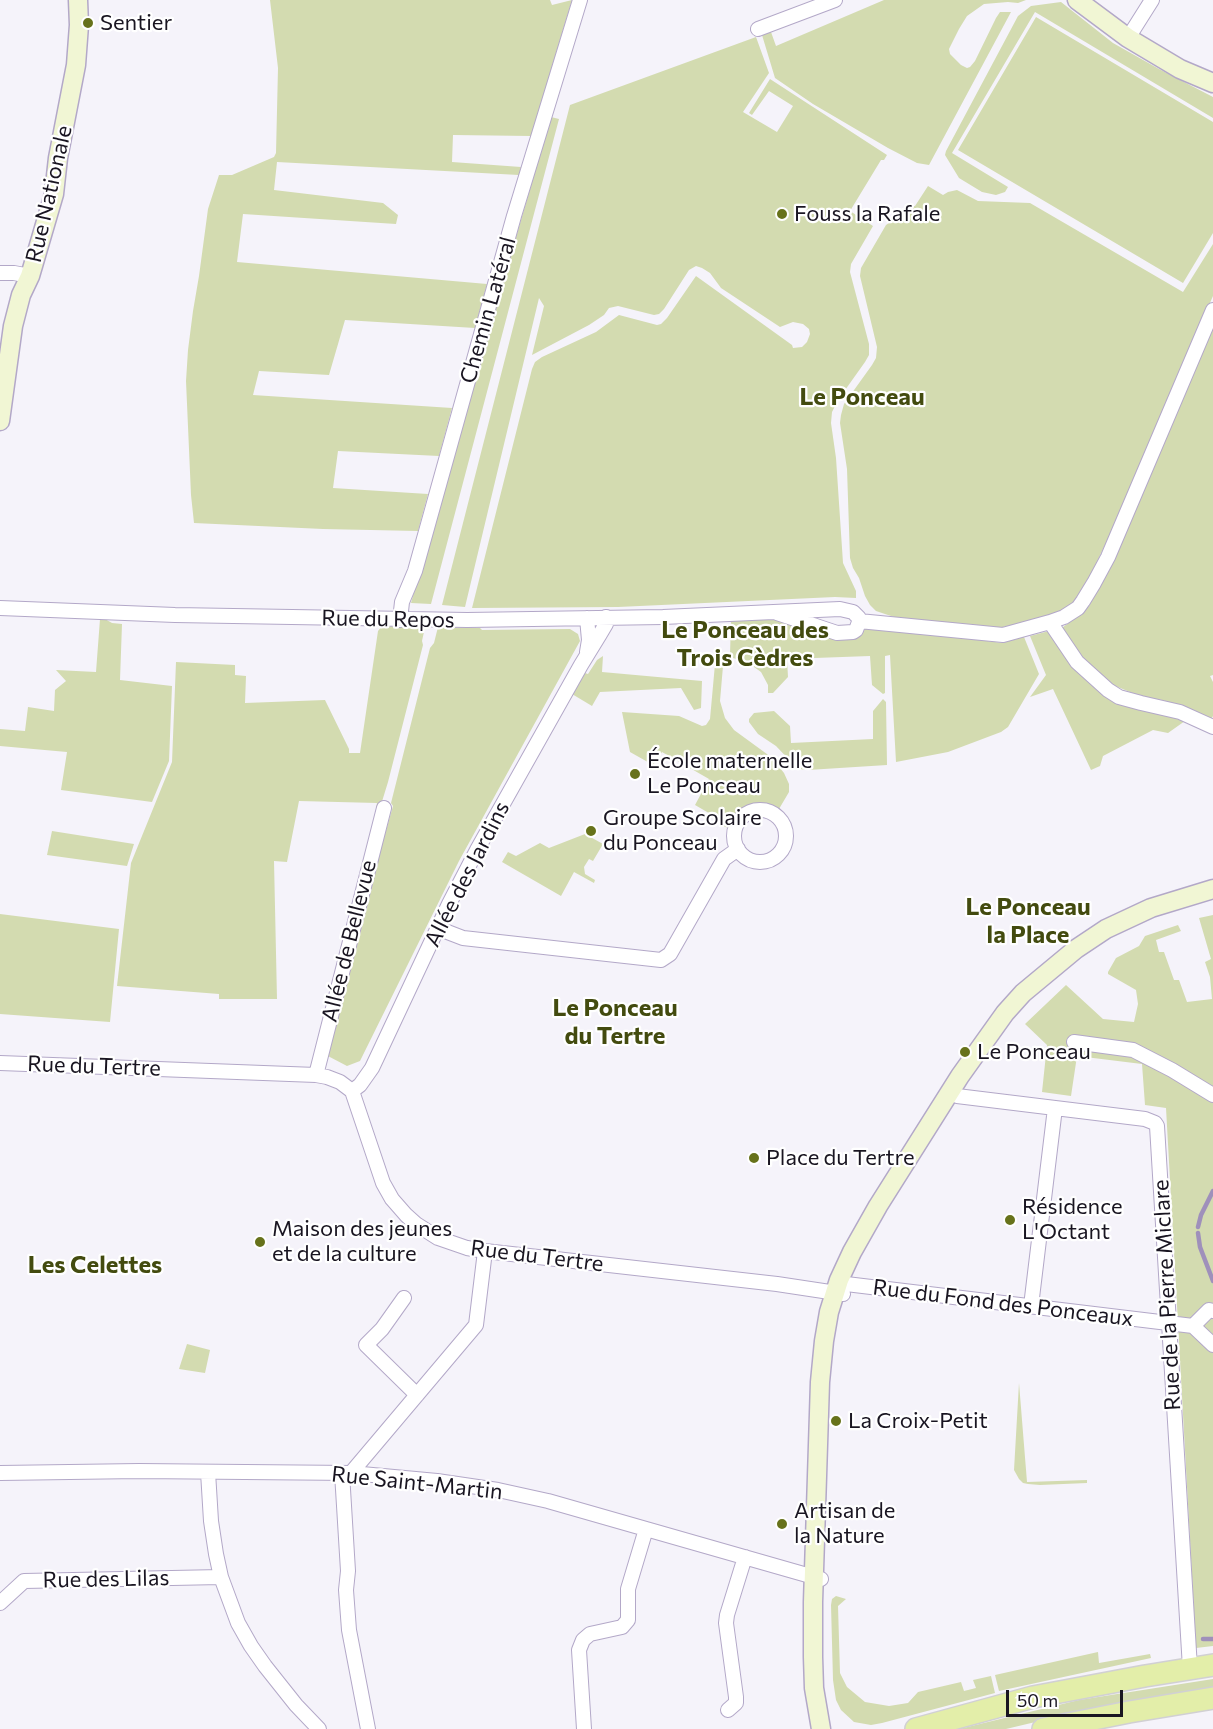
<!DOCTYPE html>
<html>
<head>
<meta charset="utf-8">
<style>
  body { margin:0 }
  #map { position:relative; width:1213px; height:1729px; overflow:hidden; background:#f5f3fa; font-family:Commissioner,sans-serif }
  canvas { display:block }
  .scale { position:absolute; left:1006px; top:1690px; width:117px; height:27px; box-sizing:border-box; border:3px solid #191521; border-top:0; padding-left:8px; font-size:18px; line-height:21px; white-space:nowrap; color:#191521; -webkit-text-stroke:4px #fff; paint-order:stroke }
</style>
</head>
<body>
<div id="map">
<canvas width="1213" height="1729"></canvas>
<div class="scale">50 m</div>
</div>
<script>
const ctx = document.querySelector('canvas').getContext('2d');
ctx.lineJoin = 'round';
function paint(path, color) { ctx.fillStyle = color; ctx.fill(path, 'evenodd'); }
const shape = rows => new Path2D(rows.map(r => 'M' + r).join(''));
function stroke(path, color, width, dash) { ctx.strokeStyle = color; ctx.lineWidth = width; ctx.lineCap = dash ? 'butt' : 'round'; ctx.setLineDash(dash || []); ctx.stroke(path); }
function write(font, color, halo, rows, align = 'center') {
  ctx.font = font + ' Commissioner,sans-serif'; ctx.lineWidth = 4.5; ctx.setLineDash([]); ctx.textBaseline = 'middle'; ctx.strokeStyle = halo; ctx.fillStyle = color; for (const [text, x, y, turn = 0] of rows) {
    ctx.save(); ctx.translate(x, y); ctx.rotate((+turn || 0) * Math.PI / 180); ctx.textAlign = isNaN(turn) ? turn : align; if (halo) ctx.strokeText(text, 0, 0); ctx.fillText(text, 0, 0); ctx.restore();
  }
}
paint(shape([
  [270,0,550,0,552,5,572,0,531,136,453,135,452,162,521,167,519,175,277,162,274,190,383,203,398,215,396,224,243,214,237,262,487,284,475,328,345,320,329,375,259,371,253,395,452,408,439,456,338,451,333,488,428,494,418,531,323,529,194,523,191,495,186,381,188,350,193,311,199,276,208,209,219,175,232,175,274,157,276,153,278,68],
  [884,0,1026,0,1018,3,1008,2,984,4,967,16,959,29,949,49,950,54,961,65,967,68,970,67,975,61,996,18,1000,12,1011,12,929,165,917,163,888,148,813,104,775,78,762,35,771,32,776,46],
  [1061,2,1113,43,1159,69,1213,97,1213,118,1035,12,952,153,1008,187,1005,192,996,195,982,192,959,178,945,155,946,151,1018,16,1031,6],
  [1036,17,1213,122,1213,233,1183,283,958,150],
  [756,37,769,73,743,112,777,132,793,106,769,91,752,115,749,113,770,79,887,155,884,160,881,160,850,211,873,226,851,264,850,272,869,344,869,355,865,362,838,400,832,412,831,423,836,458,843,563,856,591,856,598,835,597,618,607,472,608,532,369,535,362,542,357,596,332,619,315,657,325,661,324,667,318,696,276,792,345,793,348,802,347,807,342,810,334,809,329,803,324,793,322,780,327,721,288,710,273,702,268,696,266,689,270,664,309,659,314,654,315,618,306,609,308,604,315,589,325,532,355,544,306,539,298,465,607,442,605,570,105],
  [551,117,559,119,431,604,411,603,430,532],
  [928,186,943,195,948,192,957,190,978,201,1030,203,1183,292,1213,244,1213,296,1177,378,1135,480,1104,547,1083,590,1072,604,1051,616,990,630,894,617,876,611,870,605,865,596,859,578,853,568,850,558,847,469,840,423,841,415,844,404,872,365,876,358,877,347,860,276,861,268,886,225,893,220,905,207,915,206],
  [1213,326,1213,675,1210,676,1213,682,1213,716,1211,720,1183,707,1162,700,1142,697,1113,685,1095,670,1076,650,1063,630,1063,627,1084,612,1089,606,1113,560],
  [100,619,105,619,112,623,122,624,120,680,172,686,169,761,152,802,61,790,67,752,0,746,0,729,25,731,28,707,54,711,55,690,66,681,56,670,96,672],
  [731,619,774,619,825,637,838,639,862,632,870,625,1002,643,1024,637,1039,674,1008,727,1001,732,948,752,896,762,890,655,885,656,885,693,883,694,872,685,870,656,787,659,788,677,773,693,768,693,768,685,761,672,747,662,733,658,730,655],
  [382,626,425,627,422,641,423,645,388,782,380,808,376,808,377,803,299,801,287,862,274,861,277,999,219,999,219,994,117,986,131,863,172,762,176,662,235,665,235,675,246,676,245,703,325,700,349,749,349,753,360,753,378,631],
  [438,627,480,628,482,630,570,629,578,634,580,641,459,861,360,1061,347,1066,326,1055,355,939,393,806,391,803,430,648,434,643],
  [1049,631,1068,659,1091,684,1108,696,1148,710,1185,721,1168,733,1153,730,1103,756,1100,766,1091,770,1053,689,1030,697,1046,675,1030,636],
  [603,656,602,672,702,681,701,708,694,710,681,688,600,692,592,706,572,694,585,673,588,674,597,660],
  [715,664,723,666,720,701,725,718,734,730,771,757,784,773,789,784,789,792,779,809,773,810,767,807,756,806,745,808,739,813,731,829,720,825,714,816,695,805,709,779,662,752,653,765,630,752,622,712,679,716,702,726,706,725,710,719],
  [883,699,886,702,887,765,808,770,800,769,795,766,776,746,758,734,749,722,749,719,754,713,774,711,790,726,791,743,873,739,873,711],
  [52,831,134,844,127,866,47,855],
  [585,834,603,844,593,861,589,859,584,867,585,874,595,880,594,883,574,872,561,896,502,862,508,852,516,856,540,843,549,848],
  [0,914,119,929,110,1022,0,1014],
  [1213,915,1213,1646,1196,1648,1166,1108,1145,1105,1142,1064,1077,1056,1071,1096,1042,1092,1047,1045,1025,1024,1066,985,1103,1019,1134,1022,1138,1004,1136,990,1108,974,1108,972,1116,958,1139,946,1145,936,1178,925,1181,931,1156,940,1159,952,1164,952,1174,980,1179,980,1187,1002,1212,999,1210,977,1205,962,1211,959,1199,918],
  [187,1344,210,1350,205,1373,179,1369],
  [1019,1383,1027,1482,1087,1480,1087,1483,1040,1485,1028,1484,1023,1483,1019,1479,1014,1470],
  [836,1596,846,1599,838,1606,840,1673,847,1687,865,1702,889,1706,908,1703,918,1692,961,1682,964,1691,976,1688,973,1680,991,1676,995,1693,882,1723,871,1725,854,1722,841,1710,836,1700,833,1680,831,1605,832,1599],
  [1098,1652,1099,1663,1150,1654,1151,1658,999,1691,995,1675],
  [1213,1679,1213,1690,1069,1714,1006,1729,959,1729,1079,1700]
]), '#d3dbb0');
stroke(shape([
  [1198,1227,1201,1215,1213,1191],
  [1198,1233,1200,1247,1213,1281],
  [1203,1639,1213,1639]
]), '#9f90bb', 4.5);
const street = shape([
  [758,29,835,0],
  [1128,38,1152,0],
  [0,273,14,273,30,276],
  [0,608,175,615,467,620,663,617,840,609,853,612,859,618,859,622,856,630,853,632,837,633,777,613],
  [400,620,402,602,415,571,514,216,580,0],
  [859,621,1003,635,1050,622,1064,617,1078,608,1083,601,1094,583,1108,557,1213,310],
  [1050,622,1077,662,1108,690,1119,697,1141,703,1180,712,1213,727],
  [587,652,589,640,587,618],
  '734 836a26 26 0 1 1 52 0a26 26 0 1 1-52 0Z',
  [437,928,463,938,661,960,670,954,724,859,738,849],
  [1074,1042,1133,1050,1172,1070,1213,1095],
  [0,1063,316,1075,327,1077,340,1082,352,1091,383,1183,392,1199,406,1215,416,1224,438,1238,467,1248,485,1251,777,1284,843,1294],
  [316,1075,384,808],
  [352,1091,360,1085,372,1068,449,904,477,850,581,665,600,634,606,624,606,617],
  [957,1096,1145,1119,1155,1123,1157,1126,1190,1668],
  [838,1283,1193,1326,1213,1345],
  [404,1298,382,1329,366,1345,417,1395],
  [1031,1306,1055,1108],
  [1193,1326,1209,1310,1213,1311],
  [208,1472,211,1521,216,1554,221,1577,238,1623,251,1646,265,1666,296,1705,319,1729],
  [0,1473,139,1471,351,1473,437,1481,498,1490,548,1501,821,1579],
  [342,1473,348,1571,346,1590,349,1630,368,1729],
  [351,1473,476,1325,485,1251],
  [0,1603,24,1581,221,1577],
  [728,1710,736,1703,736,1697,726,1623,727,1615,745,1557],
  [584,1729,579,1650,583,1640,590,1634,622,1627,628,1620,628,1589,646,1529]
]);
const secondary = shape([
  [1077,0,1128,38,1180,69,1213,83],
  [0,421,13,326,21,295,30,276,54,194,58,158,76,65,79,25,78,0],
  [821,1729,814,1688,813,1657,813,1602,820,1382,824,1341,829,1312,839,1280,852,1252,878,1206,960,1076,1005,1013,1023,993,1076,949,1106,929,1151,908,1213,889]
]);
const primary = shape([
  [916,1729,1033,1697,1145,1676,1213,1665],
  [1043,1729,1129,1712,1213,1698]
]);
stroke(street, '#b3a8c8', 16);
stroke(secondary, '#b3a8c8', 21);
stroke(primary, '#d1d0d3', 24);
stroke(street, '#fff', 14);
stroke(secondary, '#f1f6d4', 18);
stroke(primary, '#e3eea9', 21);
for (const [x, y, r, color] of [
  [88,23,6,"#67721b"],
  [782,214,6,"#67721b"],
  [635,774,6,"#67721b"],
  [591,831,6,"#67721b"],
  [965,1052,6,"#67721b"],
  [754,1158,6,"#67721b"],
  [1010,1220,6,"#67721b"],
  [260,1242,6,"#67721b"],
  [836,1421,6,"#67721b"],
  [782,1524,6,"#67721b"]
]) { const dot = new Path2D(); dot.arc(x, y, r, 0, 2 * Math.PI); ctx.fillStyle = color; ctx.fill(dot); stroke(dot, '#fff', 2); }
write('22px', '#191521', '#fff', [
  ["Sentier",100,23],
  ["Fouss la Rafale",794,214],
  ["École maternelle",647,761],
  ["Le Ponceau",647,786],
  ["Groupe Scolaire",603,818],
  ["du Ponceau",603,843],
  ["Le Ponceau",977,1052],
  ["Place du Tertre",766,1158],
  ["Résidence",1022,1207],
  ["L'Octant",1022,1232],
  ["Maison des jeunes",272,1229],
  ["et de la culture",272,1254],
  ["La Croix-Petit",848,1421],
  ["Artisan de",794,1511],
  ["la Nature",794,1536]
], 'left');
write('22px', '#191521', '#fff', [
  ["Rue Nationale",49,194,-77],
  ["Chemin Latéral",488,310,-74],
  ["Rue du Repos",388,619,1],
  ["Allée des Jardins",467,874,-63],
  ["Allée de Bellevue",349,941,-76],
  ["Rue du Tertre",94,1066,2],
  ["Rue du Tertre",537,1256,7],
  ["Rue de la Pierre Miclare",1167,1295,-93],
  ["Rue du Fond des Ponceaux",1003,1303,7],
  ["Rue Saint-Martin",417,1483,6],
  ["Rue des Lilas",106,1579,-1]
]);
write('bold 24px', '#434b0f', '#fff', [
  ["Le Ponceau",862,397],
  ["Le Ponceau des",745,630],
  ["Trois Cèdres",745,658],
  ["Le Ponceau",1028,907],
  ["la Place",1028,935],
  ["Le Ponceau",615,1008],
  ["du Tertre",615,1036],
  ["Les Celettes",95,1265]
]);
</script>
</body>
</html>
